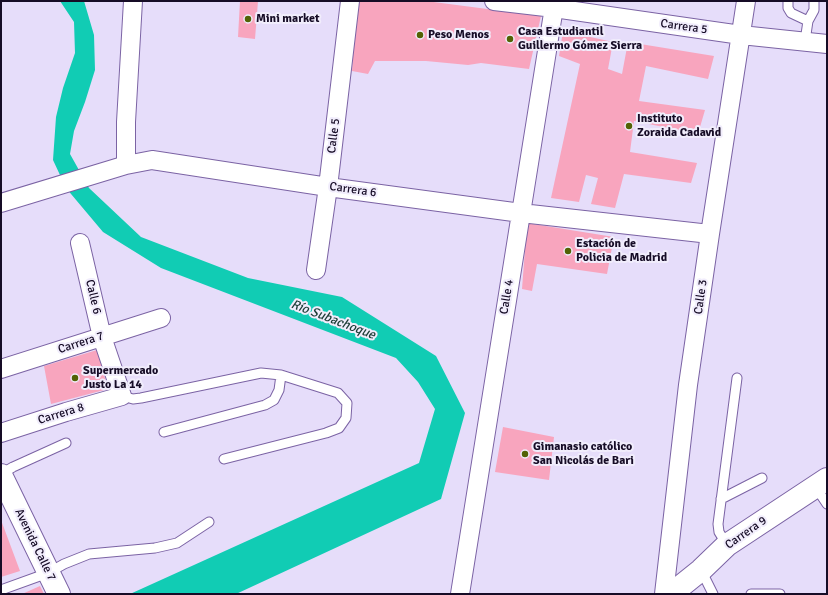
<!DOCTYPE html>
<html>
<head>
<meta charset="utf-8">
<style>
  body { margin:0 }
  #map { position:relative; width:828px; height:595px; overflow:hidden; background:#e6ddfa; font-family:Signika,sans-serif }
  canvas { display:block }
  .frame { position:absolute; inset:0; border:2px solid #160c26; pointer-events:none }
</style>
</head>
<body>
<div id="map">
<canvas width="828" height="595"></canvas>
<div class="frame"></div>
</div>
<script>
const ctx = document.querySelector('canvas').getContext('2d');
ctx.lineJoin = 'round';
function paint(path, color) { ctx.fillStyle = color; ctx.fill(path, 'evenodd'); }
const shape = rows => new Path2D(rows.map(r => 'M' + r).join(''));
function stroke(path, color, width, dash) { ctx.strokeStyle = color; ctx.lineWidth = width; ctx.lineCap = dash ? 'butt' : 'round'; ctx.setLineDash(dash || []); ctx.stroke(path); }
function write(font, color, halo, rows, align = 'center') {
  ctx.font = font + ' Signika,sans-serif'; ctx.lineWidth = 4; ctx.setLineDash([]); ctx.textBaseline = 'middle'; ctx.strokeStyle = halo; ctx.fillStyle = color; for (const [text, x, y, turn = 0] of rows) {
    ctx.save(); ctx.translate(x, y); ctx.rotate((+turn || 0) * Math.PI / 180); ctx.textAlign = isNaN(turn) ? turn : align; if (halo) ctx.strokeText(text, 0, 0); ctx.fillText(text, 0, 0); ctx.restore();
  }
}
paint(shape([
  [60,1,84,1,94,35,95,70,85,102,74,131,70,154,89,188,141,237,248,278,342,297,436,356,465,413,441,499,236,594,130,594,419,463,435,409,418,382,396,358,161,268,103,232,66,188,53,160,56,117,63,88,75,53,74,22]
]), '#11ccb4');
paint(shape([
  [240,1,258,1,255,39,238,37],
  [357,1,426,1,541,16,529,69,481,63,468,65,426,61,375,61,368,74,352,71],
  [563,31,613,42,608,69,622,74,628,42,714,56,708,79,646,66,639,101,705,110,698,134,634,121,630,152,697,163,691,183,624,174,615,208,591,204,598,178,586,175,579,202,551,198,580,64,559,56],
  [527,223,614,237,607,274,537,264,532,291,522,289],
  [97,350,108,389,51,404,44,366],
  [503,427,554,437,549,480,495,472],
  [1,520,20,571,1,577],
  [40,586,44,594,22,594]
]), '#f8a5be');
const lane = shape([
  [788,1,788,8,791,13,808,21,805,41],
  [808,21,814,10,814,1],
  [122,396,133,399,141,398,261,373,281,375,338,393,347,403,346,418,339,428,326,433,224,459],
  [164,432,265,405,274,400,279,390,281,375],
  [1,474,13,467,66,443],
  [815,486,827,504],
  [721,499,762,478],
  [727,545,719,532,718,524,737,378],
  [701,570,713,594],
  [1,590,48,573,64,564,89,554,155,548,177,543,209,522],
  [751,594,780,594]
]);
const street = shape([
  [494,1,554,8,741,35,827,44],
  [126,165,126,122,133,1],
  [1,203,126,165,152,160,328,187,521,213,710,234],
  [316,270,328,187,350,1],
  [1,369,161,318],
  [1,433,66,412,122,396,102,337,80,243],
  [460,594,555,1],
  [664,594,688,385,710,234,746,1]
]);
const secondary = shape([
  [1,475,59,594],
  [671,594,701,570,727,545,827,479]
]);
stroke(lane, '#7b63a4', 11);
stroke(street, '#7b63a4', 20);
stroke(secondary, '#7b63a4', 24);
stroke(lane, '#fff', 9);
stroke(street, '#fff', 18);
stroke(secondary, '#fff', 22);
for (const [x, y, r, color] of [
  [248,19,4,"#526205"],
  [420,35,4,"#526205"],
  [510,39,4,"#526205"],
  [629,126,4,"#526205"],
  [568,251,4,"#526205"],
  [75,378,4,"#526205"],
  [525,454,4,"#526205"]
]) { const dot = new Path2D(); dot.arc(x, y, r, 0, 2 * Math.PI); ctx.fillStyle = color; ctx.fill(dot); stroke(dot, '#f1edfc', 1.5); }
write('bold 12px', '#160c26', '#f1edfc', [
  ["Mini market",256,19],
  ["Casa Estudiantil",518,32],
  ["Guillermo Gómez Sierra",518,46],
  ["Peso Menos",428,35],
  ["Instituto",637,119],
  ["Zoraida Cadavid",637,133],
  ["Estación de",576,244],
  ["Policia de Madrid",576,258],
  ["Supermercado",83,371],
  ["Justo La 14",83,385],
  ["Gimanasio católico",533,447],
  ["San Nicolás de Bari",533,461]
], 'left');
write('12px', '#160c26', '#f1edfc', [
  ["Carrera 5",684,27,8],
  ["Calle 5",334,136,-83],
  ["Carrera 6",353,190,8],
  ["Calle 6",93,297,77],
  ["Calle 4",507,297,-81],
  ["Calle 3",701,297,-82],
  ["Carrera 7",81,343,-18],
  ["Carrera 8",61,414,-17],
  ["Carrera 9",746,533,-35],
  ["Avenida Calle 7",35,545,64]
]);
write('italic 13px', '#1c3d36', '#f1edfc', [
  ["Río Subachoque",333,320,21]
]);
</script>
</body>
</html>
